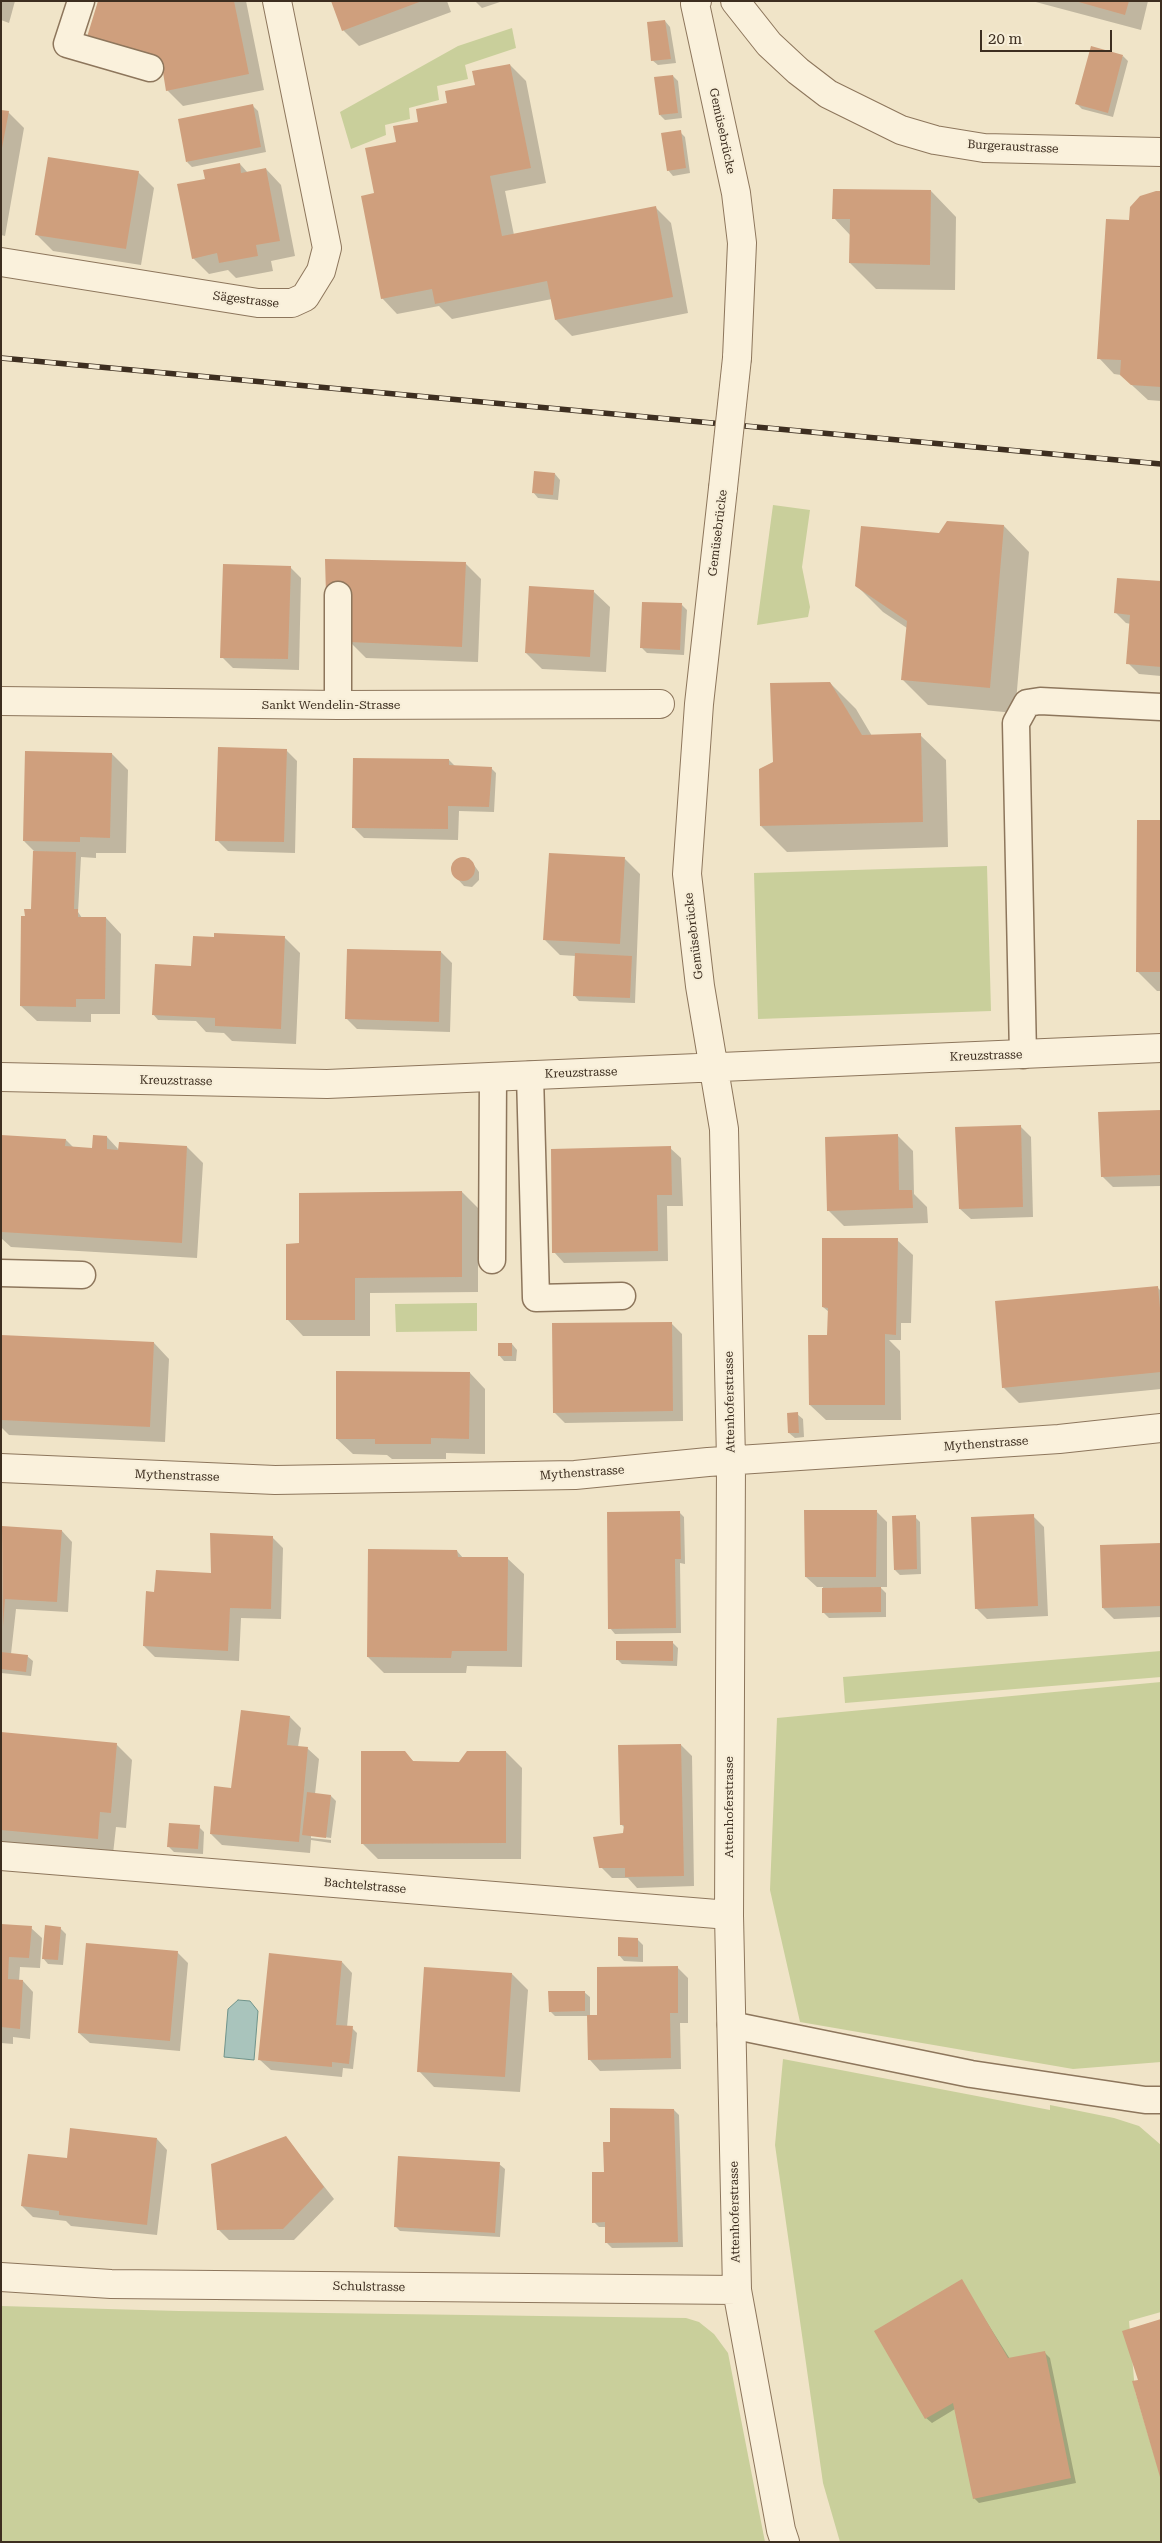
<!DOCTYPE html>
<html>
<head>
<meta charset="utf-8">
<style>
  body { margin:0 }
  #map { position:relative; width:1162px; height:2543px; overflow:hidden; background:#f0e4c8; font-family:"Roboto Serif",serif }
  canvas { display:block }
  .frame { position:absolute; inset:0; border:2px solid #3d2e20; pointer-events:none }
  .scale { position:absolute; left:980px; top:30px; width:132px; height:22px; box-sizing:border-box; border:2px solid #3d2e20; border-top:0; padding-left:6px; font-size:15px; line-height:18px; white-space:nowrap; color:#3d2e20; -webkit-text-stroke:4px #f7eed8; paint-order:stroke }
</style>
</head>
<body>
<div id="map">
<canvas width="1162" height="2543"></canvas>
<div class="frame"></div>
<div class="scale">20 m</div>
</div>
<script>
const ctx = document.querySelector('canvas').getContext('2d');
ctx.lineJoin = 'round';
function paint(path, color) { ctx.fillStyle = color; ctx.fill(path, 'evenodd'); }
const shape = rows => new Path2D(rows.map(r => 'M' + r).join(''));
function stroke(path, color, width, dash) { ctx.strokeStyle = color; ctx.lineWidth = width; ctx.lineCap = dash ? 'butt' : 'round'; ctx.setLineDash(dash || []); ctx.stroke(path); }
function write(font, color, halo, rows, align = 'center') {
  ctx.font = font + ' "Roboto Serif",serif'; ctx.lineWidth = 4; ctx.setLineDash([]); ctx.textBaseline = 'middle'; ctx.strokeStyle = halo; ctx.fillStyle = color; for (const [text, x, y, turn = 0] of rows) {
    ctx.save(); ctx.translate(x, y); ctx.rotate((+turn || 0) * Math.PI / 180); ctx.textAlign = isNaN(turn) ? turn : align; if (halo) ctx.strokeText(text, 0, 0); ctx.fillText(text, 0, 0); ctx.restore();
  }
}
paint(shape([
  [512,28,516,48,465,65,468,79,437,86,439,100,409,108,410,119,385,125,386,135,351,149,340,112,458,46],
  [773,505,810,510,802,567,810,607,808,617,757,625],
  [987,866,991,1011,758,1019,754,873],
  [477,1303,477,1331,396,1332,395,1304],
  [1161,1651,1161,1677,845,1703,843,1677],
  [1161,1682,1161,2062,1073,2069,800,2022,770,1890,777,1718],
  [783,2059,1050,2110,1050,2105,1114,2118,1139,2126,1161,2145,1161,2312,1129,2321,1135,2391,1161,2478,1161,2542,840,2542,823,2483,775,2145],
  [1,2306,179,2311,686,2318,699,2322,714,2334,728,2353,765,2542,1,2542]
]), '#c9cf9b');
const water = shape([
  [238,2000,250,2001,258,2011,254,2060,224,2057,228,2009,238,2000]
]);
paint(water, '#a9c4bc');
stroke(water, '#6f938a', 1);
paint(shape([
  [1,1,15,1,9,23,1,20],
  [99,1,246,1,264,90,183,106,167,90,164,71,104,52],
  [333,1,447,1,451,12,359,46,343,30],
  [475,1,503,1,482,8],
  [1032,1,1148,1,1141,30],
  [665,21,670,27,676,63,658,65,652,60],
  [1123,56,1128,61,1113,117,1082,109,1077,104],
  [510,65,526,81,546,183,505,191,514,235,655,207,671,223,688,313,572,336,556,320,552,299,452,319,439,306,397,314,382,298,375,194,398,143,420,123],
  [673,76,678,81,682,118,665,120,660,115],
  [253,106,258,111,266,152,192,167,187,162],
  [1,111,8,112,24,128,5,236,1,235],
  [680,132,685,137,690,173,673,176,668,170],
  [240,164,248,173,266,169,281,185,295,256,271,261,273,271,236,278,228,270,209,274,193,258,206,180],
  [138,172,154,188,141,265,53,251,37,235],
  [931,191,956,217,955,290,876,289,850,263,851,236,834,218],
  [1161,192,1161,401,1148,400,1121,375,1114,374,1099,358,1130,221],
  [555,474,560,480,558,500,538,498,533,492],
  [1004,526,1029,552,1015,713,928,705,902,679,907,628,883,612,857,586,940,535],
  [465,563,481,579,478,662,366,658,350,642,352,600,332,599],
  [290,567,301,578,299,670,233,668,222,657],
  [1161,582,1161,676,1139,674,1128,663,1131,624,1126,623,1116,613],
  [594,592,610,607,606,672,542,669,526,653],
  [682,605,687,610,684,655,647,653,642,648],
  [830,683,856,709,872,736,920,735,946,760,948,847,787,852,761,826,774,763],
  [286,750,297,761,295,853,228,851,217,840],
  [112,754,128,770,126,853,96,853,96,858,81,857,78,912,82,918,106,918,121,934,120,1014,91,1014,91,1022,37,1021,21,1006,26,917,32,910,34,851,24,841],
  [449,760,455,766,491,768,496,773,494,812,459,811,458,840,364,838,353,827],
  [1161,821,1161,991,1157,991,1137,971],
  [459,858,469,858,479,872,479,880,472,887,464,886,453,874,452,864],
  [625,859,640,874,635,1003,579,1001,574,995,576,956,560,955,545,940],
  [284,937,300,953,296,1044,232,1041,224,1033,206,1032,196,1021,158,1020,153,1014,191,967],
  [441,952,452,963,450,1032,357,1029,346,1018],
  [1161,1111,1161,1186,1113,1187,1102,1176],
  [1020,1126,1031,1137,1033,1217,971,1219,960,1209],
  [897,1135,913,1151,914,1194,927,1207,928,1223,844,1226,828,1210],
  [1,1136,66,1140,74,1148,93,1150,107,1137,119,1150,187,1147,203,1163,197,1258,11,1247,1,1238],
  [670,1148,681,1158,683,1206,667,1206,668,1261,564,1263,554,1252],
  [462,1192,478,1208,478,1292,370,1293,370,1336,303,1336,288,1320,300,1245],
  [897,1240,913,1255,911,1323,901,1323,901,1340,889,1340,900,1351,901,1420,826,1420,810,1405,829,1336,829,1312,823,1307],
  [1157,1287,1161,1291,1161,1389,1019,1403,1003,1387],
  [671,1323,682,1334,683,1421,565,1423,554,1412],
  [1,1336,154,1343,169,1359,165,1442,9,1435,1,1427],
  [512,1344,517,1350,516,1361,504,1361,499,1355],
  [470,1373,485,1389,485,1454,446,1453,446,1459,392,1459,387,1455,353,1454,337,1439],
  [797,1414,803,1419,804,1437,795,1438,789,1433],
  [876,1511,887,1522,887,1587,880,1587,886,1593,886,1617,829,1618,823,1612,823,1587,817,1587,806,1577],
  [679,1512,684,1517,685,1564,680,1563,681,1633,615,1634,610,1628],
  [1033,1516,1044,1527,1048,1616,987,1619,976,1608],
  [915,1517,920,1522,921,1574,900,1575,895,1570],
  [3,1527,62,1531,72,1542,68,1612,16,1609,11,1654,27,1656,33,1661,31,1676,1,1673],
  [272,1537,283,1548,281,1619,241,1618,239,1661,155,1657,144,1646,156,1593,212,1575],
  [1161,1544,1161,1617,1114,1619,1103,1608],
  [457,1551,463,1558,508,1559,524,1574,522,1667,467,1666,466,1673,384,1673,368,1657],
  [672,1642,678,1648,677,1666,622,1664,617,1659],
  [290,1717,301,1728,298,1747,308,1749,319,1759,315,1794,331,1796,336,1801,331,1838,311,1835,311,1838,331,1840,331,1843,311,1840,310,1853,222,1845,211,1834,233,1789],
  [1,1733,116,1744,132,1760,126,1828,116,1827,113,1854,1,1844],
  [681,1745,692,1756,694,1886,637,1888,628,1878,612,1878,601,1867,624,1835,625,1828,621,1824],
  [506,1752,522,1768,521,1859,378,1859,363,1844,405,1753,414,1762,460,1763],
  [199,1827,204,1832,203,1854,174,1852,169,1847],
  [1,1925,31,1928,42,1938,40,1968,20,1967,19,1981,23,1981,33,1992,30,2039,13,2037,13,2044,1,2043],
  [60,1928,66,1934,63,1965,48,1964,43,1958],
  [638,1940,643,1945,643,1962,624,1961,619,1955],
  [177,1952,188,1963,180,2051,90,2043,79,2033],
  [342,1962,352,1973,347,2027,352,2028,357,2033,353,2069,343,2068,342,2077,271,2070,260,2060],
  [677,1967,688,1978,688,2023,680,2023,681,2069,600,2071,590,2060,589,2016,555,2016,550,2011,584,1992,590,1997,590,2016,599,2016],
  [512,1974,528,1990,520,2092,434,2087,419,2071],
  [674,2110,679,2115,683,2247,612,2248,607,2243,606,2227,599,2227,594,2222,612,2143],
  [286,2138,334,2199,294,2240,229,2240,218,2229],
  [157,2139,167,2150,157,2235,71,2226,66,2221,33,2217,22,2206],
  [499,2164,505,2169,500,2237,400,2231,395,2226],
  [961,2281,1010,2359,1045,2353,1050,2358,1076,2483,979,2503,974,2498,955,2409,932,2423,926,2418]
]), '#0003');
paint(shape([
  [98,1,234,1,249,74,166,91,161,60,87,37],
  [331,1,422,1,342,31],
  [1075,1,1129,1,1125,15],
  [665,20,671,59,651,61,647,22],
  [1091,46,1123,55,1108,113,1075,104],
  [510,64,531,168,490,176,502,236,656,206,673,297,555,320,547,281,435,304,432,289,381,299,361,196,374,193,365,148,396,142,393,126,418,122,416,109,447,103,445,91,475,85,472,71],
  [673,75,678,113,659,115,654,77],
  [253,104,261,147,186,162,178,119],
  [1,110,9,111,2,148,1,148],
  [681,130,686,168,667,171,661,133],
  [48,157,139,171,126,249,35,235],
  [240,163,241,173,266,168,280,241,256,245,258,256,219,263,217,253,192,259,177,184,205,179,203,170],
  [833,189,931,190,930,265,849,263,850,219,832,219],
  [1156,191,1161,191,1161,387,1131,385,1120,375,1121,360,1097,359,1106,219,1129,220,1130,207,1140,196],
  [534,471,555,473,553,495,532,493],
  [947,521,1004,525,990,688,901,680,907,621,855,586,861,526,939,533],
  [325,559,466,562,462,647,349,642,352,595,326,595],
  [223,564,291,566,288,659,220,658],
  [1117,578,1161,581,1161,667,1126,664,1130,615,1114,613],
  [529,586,594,590,590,657,525,653],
  [642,602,682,603,680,650,640,648],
  [830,682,862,735,921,733,923,822,760,826,759,769,773,762,770,683],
  [218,747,287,749,284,842,215,841],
  [25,751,112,753,110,838,80,837,80,842,23,841],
  [353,758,449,759,449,765,492,767,489,807,448,806,448,829,352,828],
  [1137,820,1161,820,1161,972,1136,972],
  [33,851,76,852,74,909,78,909,78,917,106,917,105,999,76,999,76,1007,20,1006,21,916,25,916,24,909,31,909],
  [549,853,625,857,620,944,543,940],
  '451 869a12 12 0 1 1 24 0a12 12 0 1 1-24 0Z',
  [214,933,285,936,281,1029,215,1026,215,1018,152,1015,155,964,191,966,193,936,214,937],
  [347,949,441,951,439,1022,345,1019],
  [575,953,632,956,630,998,573,996],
  [1161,1110,1161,1175,1101,1177,1098,1112],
  [1021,1125,1023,1207,959,1209,955,1127],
  [898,1134,899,1190,912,1190,913,1208,827,1211,825,1137],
  [1,1135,66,1139,65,1146,92,1148,93,1135,107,1136,107,1149,118,1150,119,1142,187,1146,182,1243,1,1232],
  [671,1146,672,1195,657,1195,658,1251,552,1253,551,1149],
  [462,1191,462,1277,355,1278,355,1320,286,1320,286,1244,299,1243,299,1193],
  [822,1238,898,1238,896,1335,885,1334,885,1405,809,1405,808,1335,827,1335,828,1308,822,1307],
  [1158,1286,1161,1319,1161,1372,1002,1388,995,1301],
  [672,1322,673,1411,553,1413,552,1323],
  [1,1335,154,1342,150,1427,1,1420],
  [498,1343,512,1343,512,1356,498,1356],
  [336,1371,470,1372,469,1439,431,1438,431,1444,375,1444,375,1439,336,1439],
  [798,1412,799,1433,788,1433,787,1413],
  [804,1510,877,1510,876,1577,805,1577],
  [680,1511,681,1559,675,1559,676,1628,608,1629,607,1512],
  [1034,1514,1038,1606,975,1609,971,1517],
  [916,1515,917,1569,894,1570,892,1516],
  [2,1526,62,1530,57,1602,5,1599,3,1627],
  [210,1533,273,1536,271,1609,230,1608,228,1651,143,1646,146,1591,154,1592,156,1570,211,1573],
  [1161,1543,1161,1606,1102,1608,1100,1545],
  [368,1549,457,1550,458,1557,508,1557,507,1651,452,1651,451,1658,367,1657],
  [881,1587,881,1612,822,1613,822,1588],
  [616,1641,673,1641,673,1661,616,1660],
  [1,1652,28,1655,26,1672,1,1669],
  [241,1710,290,1716,287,1745,308,1747,299,1842,210,1834,214,1786,231,1788],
  [1,1732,117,1743,111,1813,100,1812,98,1839,1,1830],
  [681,1744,684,1876,625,1877,625,1868,599,1868,593,1837,623,1833,624,1825,620,1825,618,1745],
  [361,1751,405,1751,413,1761,459,1762,467,1751,506,1751,506,1843,361,1844],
  [307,1792,331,1795,326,1838,302,1835],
  [169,1823,200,1825,198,1849,167,1847],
  [1,1924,32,1926,29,1958,9,1957,8,1979,23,1980,20,2029,1,2027],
  [45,1925,61,1927,58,1960,42,1959],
  [618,1937,638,1938,638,1957,618,1956],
  [86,1943,178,1951,170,2041,78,2033],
  [269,1953,342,1961,336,2025,353,2026,349,2064,332,2062,332,2067,258,2060],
  [678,1966,678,2013,670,2013,671,2058,588,2060,587,2015,597,2015,597,1967],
  [424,1967,512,1973,505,2077,417,2072],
  [548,1991,585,1991,585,2011,549,2012],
  [610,2108,674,2109,678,2242,605,2243,605,2222,592,2223,592,2172,604,2172,603,2142,610,2142],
  [70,2128,157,2138,147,2225,59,2215,59,2211,21,2206,28,2154,67,2158],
  [286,2136,324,2187,283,2229,217,2230,211,2164],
  [398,2156,500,2162,495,2233,394,2227],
  [962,2279,1008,2358,1045,2351,1071,2478,973,2499,953,2403,925,2419,874,2331],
  [1161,2319,1161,2477,1160,2477,1132,2381,1138,2380,1122,2331]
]), '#cf9f7d');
const service = shape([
  [81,1,67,44,150,68],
  [338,705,338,595],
  [1023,1055,1016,723,1027,703,1040,701,1161,707],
  [530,1075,536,1298,622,1296],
  [492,1260,493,1077],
  [1,1273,82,1275],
  [731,2025,971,2074,1145,2100,1161,2100]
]);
const minor = shape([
  [697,1,695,4,736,193,742,243,737,358],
  [735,1,769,44,798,71,828,94,901,130,935,140,984,148,1161,152],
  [1,262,258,303,292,303,305,297,321,271,327,248,277,1],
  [723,488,699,704,687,874,700,986,724,1129,731,1461,729,1915,737,2290,781,2530,785,2542],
  [1,701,338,705,660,704],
  [1,1077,327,1084,1161,1048],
  [1,1468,275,1480,575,1475,708,1462,1059,1439,1161,1428],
  [1,1856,729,1915],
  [1,2277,111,2284,737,2290]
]);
stroke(service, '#8d765c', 29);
stroke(minor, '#8d765c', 30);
stroke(service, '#faf1dc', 26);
stroke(minor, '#faf1dc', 28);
const rail = shape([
  [1,358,1161,464]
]);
stroke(rail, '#3d2e20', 5.5);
stroke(rail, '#f7eed8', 4, [11]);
const minorBridge = shape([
  [723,488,737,358]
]);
stroke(minorBridge, '#8d765c', 30, []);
stroke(minorBridge, '#faf1dc', 28);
write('12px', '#3d2e20', '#f7eed8', [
  ["Gemüsebrücke",722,131,78],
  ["Burgeraustrasse",1013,147,3],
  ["Sägestrasse",246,300,7],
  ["Gemüsebrücke",718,533,-83],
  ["Sankt Wendelin-Strasse",331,705],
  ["Gemüsebrücke",694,936,-97],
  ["Kreuzstrasse",986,1056,-2],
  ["Kreuzstrasse",581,1073,-2],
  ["Kreuzstrasse",176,1081,1],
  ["Attenhoferstrasse",730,1402,-91],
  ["Mythenstrasse",986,1444,-4],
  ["Mythenstrasse",582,1473,-4],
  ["Mythenstrasse",177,1476,2],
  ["Attenhoferstrasse",729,1807,-90],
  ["Bachtelstrasse",365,1886,5],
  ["Attenhoferstrasse",735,2212,-91],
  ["Schulstrasse",369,2287,1]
]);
</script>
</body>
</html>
